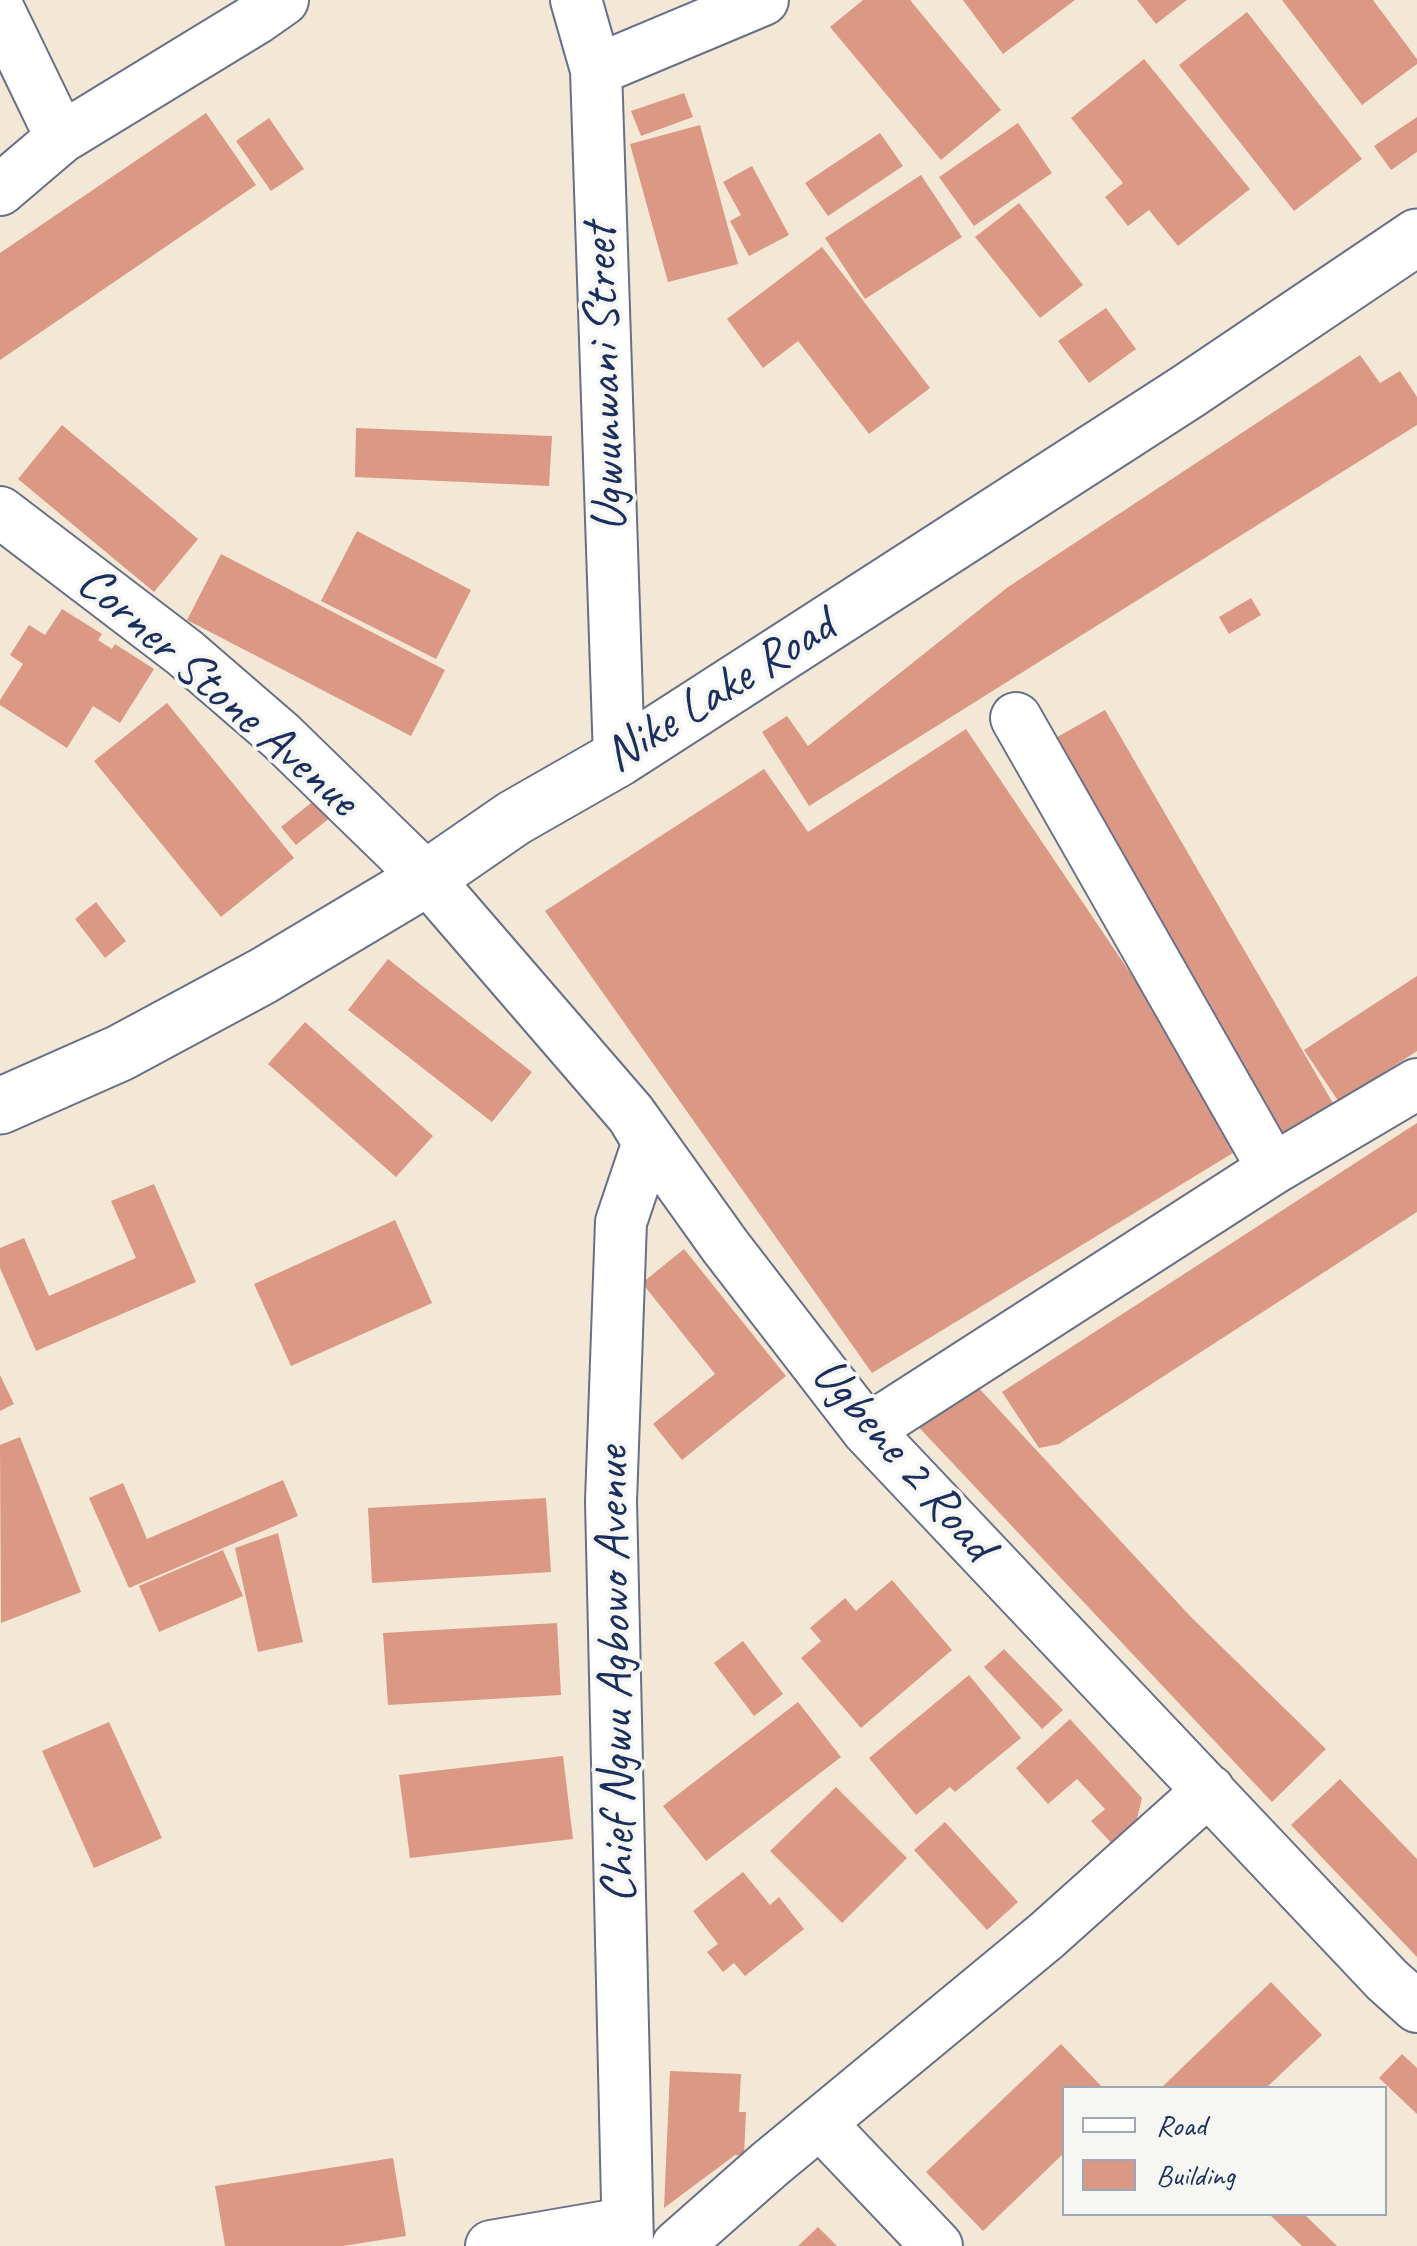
<!DOCTYPE html>
<html>
<head>
<meta charset="utf-8">
<style>
  body { margin:0 }
  #map { position:relative; width:1417px; height:2246px; overflow:hidden; background:#f3e8d5; font-family:Caveat,sans-serif }
  canvas { display:block }
  .legend { position:absolute; left:1062px; top:2086px; width:325px; height:130px; box-sizing:border-box; background:#f6f6f2; border:2px solid #9ea6b7; margin:0; padding:12px 18px; list-style:none; font-size:30px; color:#1b2f5e }
  .legend li { display:flex; align-items:center; gap:20px; height:50px }
  .legend b { width:50px; border:2px solid #9ea6b7 }
</style>
</head>
<body>
<div id="map">
<canvas width="1417" height="2246"></canvas>
<ul class="legend">
<li><b style="height:12px;background:#fff"></b>Road</li>
<li><b style="height:28px;background:#db9884"></b>Building</li>
</ul>
</div>
<script>
const ctx = document.querySelector('canvas').getContext('2d');
ctx.lineJoin = 'round';
function paint(path, color) { ctx.fillStyle = color; ctx.fill(path, 'evenodd'); }
const shape = rows => new Path2D(rows.map(r => 'M' + r).join(''));
function stroke(path, color, width, dash) { ctx.strokeStyle = color; ctx.lineWidth = width; ctx.lineCap = dash ? 'butt' : 'round'; ctx.setLineDash(dash || []); ctx.stroke(path); }
function write(font, color, halo, rows, align = 'center') {
  ctx.font = font + ' Caveat,sans-serif'; ctx.lineWidth = 8; ctx.setLineDash([]); ctx.textBaseline = 'middle'; ctx.strokeStyle = halo; ctx.fillStyle = color; for (const [text, x, y, turn = 0] of rows) {
    ctx.save(); ctx.translate(x, y); ctx.rotate((+turn || 0) * Math.PI / 180); ctx.textAlign = isNaN(turn) ? turn : align; if (halo) ctx.strokeText(text, 0, 0); ctx.fillText(text, 0, 0); ctx.restore();
  }
}
paint(shape([
  [863,0,910,0,1001,110,941,160,830,27],
  [963,0,1075,0,1003,54],
  [1137,0,1187,0,1156,24],
  [1282,0,1373,0,1417,59,1417,64,1362,105],
  [1247,12,1362,159,1294,211,1179,65],
  [1144,59,1250,189,1178,246,1149,210,1128,226,1105,197,1123,183,1071,118],
  [684,93,693,117,641,136,631,111],
  [206,113,256,185,0,360,0,253],
  [1417,117,1417,152,1391,170,1374,146],
  [269,118,304,169,271,191,236,141],
  [1018,123,1052,173,974,226,939,177],
  [700,125,738,264,668,282,630,144],
  [880,133,903,166,828,216,805,183],
  [752,166,789,235,749,256,730,221,741,215,723,182],
  [921,175,962,237,865,299,825,238],
  [1019,203,1083,285,1040,318,975,237],
  [822,247,930,388,869,434,798,341,763,368,727,319],
  [1106,308,1136,349,1089,383,1058,341],
  [1360,355,1380,383,1400,371,1417,397,1417,425,809,806,762,732,787,716,808,746,1008,587],
  [62,425,198,539,154,592,18,479],
  [356,428,552,436,549,486,355,477],
  [357,531,471,590,436,659,321,601],
  [221,554,445,670,411,736,187,620],
  [1251,598,1261,615,1229,634,1219,617],
  [62,609,102,634,98,640,112,649,115,644,154,669,120,723,93,706,67,748,0,705,0,700,23,664,10,655,29,625,45,635],
  [167,703,294,858,221,917,94,761],
  [1105,710,1334,1105,1281,1135,1052,740],
  [966,729,1246,1145,872,1373,545,911,764,769,808,832],
  [316,799,331,817,296,845,281,827],
  [96,902,126,941,105,958,75,919],
  [388,959,532,1072,492,1122,348,1010],
  [1417,976,1417,1051,1339,1102,1304,1050],
  [305,1022,433,1136,396,1177,268,1064],
  [1417,1123,1417,1212,1059,1444,1039,1448,1002,1392],
  [154,1184,196,1282,36,1351,0,1268,0,1248,24,1238,49,1296,136,1258,111,1201],
  [395,1220,432,1303,291,1366,254,1284],
  [684,1249,786,1376,682,1460,653,1424,715,1374,642,1283],
  [0,1375,14,1404,0,1411],
  [976,1385,1191,1617,1326,1749,1272,1802,911,1419],
  [20,1437,81,1592,1,1623,0,1445],
  [283,1480,298,1516,129,1588,89,1498,123,1483,147,1539],
  [546,1498,551,1572,372,1583,368,1508],
  [278,1533,303,1642,258,1652,235,1548],
  [223,1550,243,1596,159,1632,139,1586],
  [892,1580,952,1650,861,1728,801,1658,821,1641,810,1628,845,1598,856,1611],
  [557,1623,561,1695,388,1705,383,1633],
  [743,1641,783,1694,754,1716,714,1663],
  [1004,1649,1063,1710,1042,1729,984,1667],
  [969,1675,1021,1738,955,1792,950,1787,916,1815,869,1758],
  [798,1702,841,1757,706,1861,663,1806],
  [1070,1719,1142,1798,1135,1827,1114,1846,1091,1821,1105,1809,1077,1779,1048,1804,1016,1768],
  [109,1722,162,1838,94,1868,42,1751],
  [563,1756,573,1839,410,1858,399,1775],
  [1340,1779,1417,1859,1417,1957,1291,1825],
  [836,1787,907,1858,842,1923,770,1851],
  [945,1822,1018,1902,987,1930,914,1850],
  [743,1872,770,1905,779,1897,804,1929,745,1976,734,1963,723,1972,707,1952,718,1944,693,1911],
  [1271,1982,1322,2035,1266,2088,1161,2088],
  [1061,2044,1103,2088,1064,2088,1064,2153,983,2231,926,2172],
  [1402,2054,1417,2068,1417,2114,1379,2078],
  [670,2071,741,2074,739,2112,746,2112,744,2156,735,2155,664,2208],
  [393,2158,406,2236,343,2246,225,2246,215,2186],
  [1269,2214,1304,2214,1337,2246,1302,2246],
  [818,2227,837,2246,798,2246]
]), '#db9884');
const street = shape([
  [576,0,596,70,619,758],
  [0,12,61,138],
  [596,70,763,0],
  [0,190,61,138,256,19,283,0],
  [0,512,185,653,281,736,427,878,630,1113,725,1246,867,1430,1387,1980,1417,2007],
  [1016,718,1273,1169],
  [867,1430,1273,1169,1417,1084],
  [820,2123,937,2246],
  [491,2246,625,2223],
  [628,2246,611,1501,621,1222,648,1142,633,1117],
  [677,2246,770,2164,1046,1936,1209,1790]
]);
const primary = shape([
  [0,1106,120,1053,263,976,427,878,514,818,619,758,1187,392,1417,237]
]);
stroke(street, '#677088', 54);
stroke(primary, '#677088', 59);
stroke(street, '#fff', 50);
stroke(primary, '#fff', 55);
write('50px', '#1b2f5e', '#f6f6f2', [
  ["Ugwunwani Street",606,378,-92],
  ["Corner Stone Avenue",217,692,41],
  ["Nike Lake Road",720,692,-32],
  ["Ugbene 2 Road",902,1460,49],
  ["Chief Ngwu Agbowo Avenue",617,1675,-91]
]);
</script>
</body>
</html>
